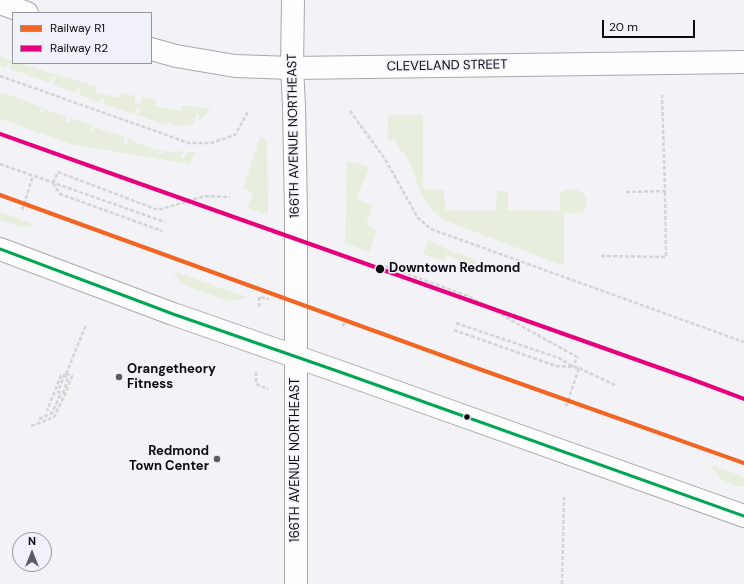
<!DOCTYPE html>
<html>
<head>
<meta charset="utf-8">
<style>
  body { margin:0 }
  #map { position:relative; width:744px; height:584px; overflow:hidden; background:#f3f3f7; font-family:"DM Sans",sans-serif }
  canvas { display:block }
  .legend { position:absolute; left:12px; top:12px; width:140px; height:52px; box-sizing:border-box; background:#f1f1f9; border:1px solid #95959b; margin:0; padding:5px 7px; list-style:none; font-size:12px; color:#0b0b0e }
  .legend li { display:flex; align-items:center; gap:8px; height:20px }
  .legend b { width:20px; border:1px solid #95959b }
  .north { position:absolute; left:12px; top:532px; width:40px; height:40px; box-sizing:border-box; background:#f1f1f9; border:1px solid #95959b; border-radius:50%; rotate:0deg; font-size:11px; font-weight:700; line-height:16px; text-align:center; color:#0b0b0e }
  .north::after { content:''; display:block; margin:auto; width:14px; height:18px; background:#5c5c60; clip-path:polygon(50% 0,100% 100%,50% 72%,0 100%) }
  .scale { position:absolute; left:602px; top:20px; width:93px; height:18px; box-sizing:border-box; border:2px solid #0b0b0e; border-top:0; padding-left:5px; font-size:12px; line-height:14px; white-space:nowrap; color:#0b0b0e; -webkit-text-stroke:3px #f1f1f9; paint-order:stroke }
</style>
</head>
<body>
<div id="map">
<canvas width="744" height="584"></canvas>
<ul class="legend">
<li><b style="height:5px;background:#f26522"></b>Railway R1</li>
<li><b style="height:5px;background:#e5007d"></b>Railway R2</li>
</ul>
<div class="north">N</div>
<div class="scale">20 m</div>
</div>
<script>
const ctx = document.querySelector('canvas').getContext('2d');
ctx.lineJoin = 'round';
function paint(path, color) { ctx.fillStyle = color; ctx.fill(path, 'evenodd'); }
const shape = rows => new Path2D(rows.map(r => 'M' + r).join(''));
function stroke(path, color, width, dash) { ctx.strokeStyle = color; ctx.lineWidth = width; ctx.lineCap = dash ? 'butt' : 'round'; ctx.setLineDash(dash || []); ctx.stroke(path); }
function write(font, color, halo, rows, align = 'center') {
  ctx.font = font + ' "DM Sans",sans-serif'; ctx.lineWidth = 3; ctx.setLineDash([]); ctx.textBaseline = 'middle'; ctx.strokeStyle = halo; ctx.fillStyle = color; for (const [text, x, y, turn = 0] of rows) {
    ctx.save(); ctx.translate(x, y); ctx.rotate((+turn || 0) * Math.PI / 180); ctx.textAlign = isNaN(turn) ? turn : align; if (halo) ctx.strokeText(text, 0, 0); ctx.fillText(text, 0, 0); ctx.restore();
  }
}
paint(shape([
  [0,56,13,61,13,63,19,63,44,71,96,86,95,92,120,98,122,93,135,96,135,103,141,104,142,97,156,100,155,106,181,111,182,105,211,109,198,121,200,115,197,114,194,123,191,125,181,126,171,125,172,122,170,121,168,125,161,123,137,115,139,110,136,109,134,114,103,104,105,99,102,97,100,102,79,95,81,90,78,88,76,93,53,85,56,78,53,76,50,83,10,69,11,64,8,63,6,68,0,66],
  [1,92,41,107,40,112,43,113,45,109,67,117,65,121,69,123,71,118,92,125,91,130,93,131,95,127,125,137,124,143,127,143,128,139,153,149,160,150,158,153,161,155,163,150,174,152,184,151,181,157,184,158,187,152,195,152,190,164,74,145,0,119,0,94],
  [389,115,423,115,423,189,444,190,445,210,495,211,497,191,508,191,508,210,560,211,560,194,567,189,577,189,586,196,586,206,582,213,564,213,564,266,444,220,432,210,421,194,413,171,406,156,395,143,396,140,393,138,392,142,387,138],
  [260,137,267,140,268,215,248,208,253,193,243,189],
  [347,162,357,163,369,167,357,199,373,205,366,225,377,229,369,252,345,243],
  [0,212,33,224,32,227,21,227,0,220],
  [428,240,453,252,477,260,476,266,446,255,444,261,423,254],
  [173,271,247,297,240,300,228,301,189,287,181,283],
  [709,464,744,477,744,487,733,485,721,479]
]), '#e8eedd');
const secondary = shape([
  [293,0,292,68,294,106,296,213,296,584],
  [0,3,27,13],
  [151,49,176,56,235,66,292,68,744,62],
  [0,249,173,314,340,372,744,516]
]);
stroke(secondary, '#a8a8ab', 24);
stroke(shape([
  [0,76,189,143,211,143,235,135,249,110],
  [350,111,385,159,418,218,431,229,744,342],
  [0,164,165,222],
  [53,183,58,172,158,210,205,196,230,197],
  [53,183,60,194,162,231],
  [626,192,665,191,662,95],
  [22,210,33,176],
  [601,256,666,257,665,191],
  [385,266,468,296,577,357,573,367],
  [259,307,259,297,269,299],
  [456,323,559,358,572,366],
  [342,326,347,321],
  [454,330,556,366,573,367,579,368,566,406],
  [579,368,617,386],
  [256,372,256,384,268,389],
  [66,374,86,325],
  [39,419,52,413,61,393],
  [31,426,54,417,66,392,72,376,65,373,58,392,63,393,68,378,65,376,61,375,47,411],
  [562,584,564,497]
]), '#d4d4d4', 2.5, [4, 2]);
stroke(secondary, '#fdfdfe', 22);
stroke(shape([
  [0,134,135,182],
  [0,195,482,370]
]), '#d5d5d6', 1);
stroke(shape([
  [0,249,173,314,340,372,744,516]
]), '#00a651', 3);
stroke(shape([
  [0,195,482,370,744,463]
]), '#f26522', 4);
stroke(shape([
  [0,134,135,182,691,379,744,399]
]), '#e5007d', 4);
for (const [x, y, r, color] of [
  [380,269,5,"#0b0b0e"],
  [119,377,4,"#5c5c60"],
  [467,417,3.5,"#0b0b0e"],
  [217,459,4,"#5c5c60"]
]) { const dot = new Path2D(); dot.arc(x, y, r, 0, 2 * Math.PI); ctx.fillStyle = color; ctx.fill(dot); stroke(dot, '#f1f1f9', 1.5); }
write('13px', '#0b0b0e', '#f1f1f9', [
  ["CLEVELAND STREET",447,66,-1],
  ["166TH AVENUE NORTHEAST",294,136,-91],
  ["166TH AVENUE NORTHEAST",296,460,-90]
]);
write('bold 13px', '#0b0b0e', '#f1f1f9', [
  ["Downtown Redmond",389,269]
], 'left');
write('bold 13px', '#0b0b0e', '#f1f1f9', [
  ["Orangetheory",127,370],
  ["Fitness",127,385],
  ["Redmond",209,452,"right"],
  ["Town Center",209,467,"right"]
], 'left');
</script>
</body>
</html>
